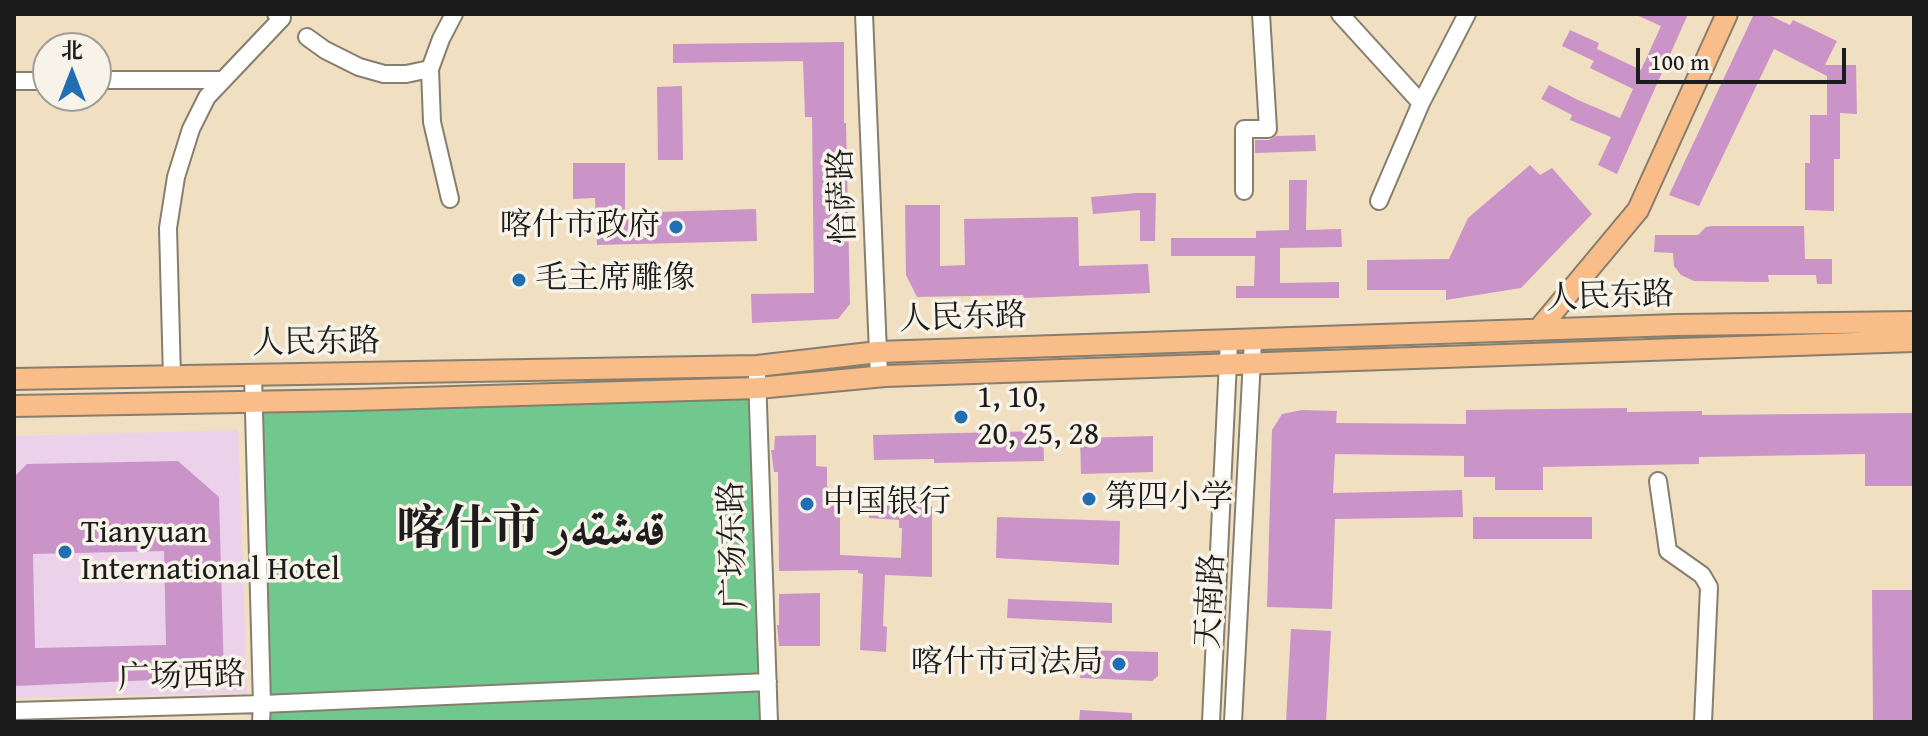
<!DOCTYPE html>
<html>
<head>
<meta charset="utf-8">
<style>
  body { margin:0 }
  #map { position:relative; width:1928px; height:736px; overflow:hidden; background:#f1dfc1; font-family:"Gentium Book Plus","Noto Serif SC",serif }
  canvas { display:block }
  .frame { position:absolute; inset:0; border:16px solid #1c1c1c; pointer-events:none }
  .north { position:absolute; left:32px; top:32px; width:80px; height:80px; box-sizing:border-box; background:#f7f3e8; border:2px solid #9f9d96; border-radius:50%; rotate:0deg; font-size:22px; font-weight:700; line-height:32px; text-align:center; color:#1c1c1c }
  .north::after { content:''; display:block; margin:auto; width:28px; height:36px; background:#1f6fb2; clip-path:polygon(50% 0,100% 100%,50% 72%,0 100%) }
  .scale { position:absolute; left:1636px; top:48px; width:210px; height:36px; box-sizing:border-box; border:4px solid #1c1c1c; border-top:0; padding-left:10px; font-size:24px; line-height:28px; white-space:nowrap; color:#1c1c1c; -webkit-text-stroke:6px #f7f3e8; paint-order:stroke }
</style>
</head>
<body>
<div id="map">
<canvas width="1928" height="736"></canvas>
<div class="frame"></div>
<div class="north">北</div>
<div class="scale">100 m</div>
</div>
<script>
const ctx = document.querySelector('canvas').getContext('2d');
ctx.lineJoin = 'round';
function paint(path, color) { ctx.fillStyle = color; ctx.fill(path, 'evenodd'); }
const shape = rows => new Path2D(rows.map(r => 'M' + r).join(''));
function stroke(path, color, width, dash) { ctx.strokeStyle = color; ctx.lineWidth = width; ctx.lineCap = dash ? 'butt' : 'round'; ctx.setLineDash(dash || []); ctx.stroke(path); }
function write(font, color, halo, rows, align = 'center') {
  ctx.font = font + ' "Gentium Book Plus",Amiri,"Noto Serif SC",serif'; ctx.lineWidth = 7; ctx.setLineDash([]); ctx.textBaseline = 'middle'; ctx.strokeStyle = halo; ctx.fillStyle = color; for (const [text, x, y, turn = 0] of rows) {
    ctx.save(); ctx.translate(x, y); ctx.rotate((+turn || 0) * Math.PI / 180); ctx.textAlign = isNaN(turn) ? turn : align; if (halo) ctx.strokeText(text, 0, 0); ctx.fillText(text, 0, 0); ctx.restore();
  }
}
paint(shape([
  [238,430,247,693,14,698,14,436]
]), '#ecd1ea');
paint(shape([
  [758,388,769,722,261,722,253,402]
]), '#70c88e');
paint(shape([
  [1634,14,1688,14,1617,174,1598,165,1611,137,1570,120,1572,115,1541,99,1549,85,1578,100,1620,118,1633,89,1590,68,1594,61,1562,46,1570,30,1599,43,1597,49,1641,70,1661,26],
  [1754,14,1767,14,1790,25,1793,20,1837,41,1825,65,1856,65,1857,114,1840,113,1840,159,1834,159,1834,211,1805,210,1805,163,1810,163,1810,115,1827,115,1827,76,1774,49,1699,206,1669,195],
  [844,42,844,123,846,123,850,304,838,319,752,323,751,294,814,293,812,117,805,117,803,61,673,63,673,44],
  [682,86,683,160,658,160,657,87],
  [1315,135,1316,151,1255,153,1255,140,1269,140,1276,136],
  [573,163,625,163,625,213,756,209,757,241,597,245,595,198,573,199],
  [1530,165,1540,175,1552,168,1592,214,1521,288,1446,300,1446,290,1367,290,1367,260,1449,259,1468,218],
  [1289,180,1307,180,1306,230,1341,229,1342,247,1280,248,1280,283,1339,282,1339,298,1236,298,1236,286,1254,286,1255,256,1171,256,1171,238,1256,238,1256,231,1289,230],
  [1137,193,1156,193,1155,241,1140,241,1140,210,1093,214,1091,197],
  [905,205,940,205,940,266,965,265,964,219,1078,217,1079,266,1148,264,1150,293,1024,298,1023,295,917,297,906,275],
  [1713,226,1804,226,1805,259,1832,259,1832,284,1817,284,1816,275,1768,275,1769,282,1694,281,1681,275,1674,266,1673,253,1654,252,1655,235,1698,235,1706,227],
  [1627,408,1627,412,1702,411,1702,415,1914,413,1914,486,1865,486,1865,454,1699,457,1699,464,1543,467,1543,490,1495,490,1495,477,1464,477,1464,456,1335,454,1333,493,1462,490,1463,517,1335,519,1332,609,1267,607,1272,430,1282,414,1302,410,1337,411,1336,423,1466,424,1466,410],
  [1043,431,1044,461,934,463,934,459,874,460,873,435],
  [816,435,816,466,827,467,827,486,840,512,840,555,901,558,902,528,899,528,899,520,869,518,869,500,921,502,921,506,932,506,932,577,885,575,883,626,887,627,886,652,860,650,863,574,858,573,858,570,779,571,778,472,774,472,771,450,774,450,775,436],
  [1153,436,1153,472,1081,474,1080,438],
  [178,461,219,497,224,677,14,686,14,477,27,464],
  [164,551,166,645,35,648,33,554],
  [997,517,1120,521,1119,565,996,558],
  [1473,517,1592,517,1592,539,1473,539],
  [1872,590,1914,590,1914,722,1873,722],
  [820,593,820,646,779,646,777,625,779,625,779,594],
  [1008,599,1112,603,1112,623,1007,618],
  [1291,629,1331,631,1326,722,1286,722],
  [1081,650,1158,652,1158,676,1152,681,1080,678],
  [1080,710,1132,713,1132,722,1079,722]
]), '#cb94c9');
const minor = shape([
  [864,14,879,377],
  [1340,14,1421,103],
  [307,37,325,50,359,67,384,74,406,74,430,69,441,39,454,14],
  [430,69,432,122,450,199],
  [96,80,220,80],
  [14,81,48,81],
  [1244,191,1244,129,1268,129,1261,14],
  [1379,201,1421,103,1467,14],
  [757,376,769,722],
  [172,377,168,228,176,177,191,129,207,97,282,18,276,14],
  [1658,481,1668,551,1702,575,1709,587,1703,722],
  [14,711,262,704,253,375],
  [261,722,262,704,768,682],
  [1211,722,1229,340],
  [1233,722,1253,340]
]);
const major = shape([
  [1538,330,1638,210,1727,14],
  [14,379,757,366,878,352,1676,325,1914,322],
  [14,406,352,400,758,388,885,376,1914,341]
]);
stroke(minor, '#867e6e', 20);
stroke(major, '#867e6e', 24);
stroke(minor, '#fff', 16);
stroke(major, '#f8bd89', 20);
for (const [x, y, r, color] of [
  [676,227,8,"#1f6fb2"],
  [519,280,8,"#1f6fb2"],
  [961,417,8,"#1f6fb2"],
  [1089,499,8,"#1f6fb2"],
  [807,504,8,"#1f6fb2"],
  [65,552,8,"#1f6fb2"],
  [1119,664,8,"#1f6fb2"]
]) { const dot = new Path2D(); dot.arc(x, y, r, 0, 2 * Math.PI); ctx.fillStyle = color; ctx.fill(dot); stroke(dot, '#f7f3e8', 3); }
write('32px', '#1c1c1c', '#f7f3e8', [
  ["恰萨路",844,196,-92],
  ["人民东路",1610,298,-2],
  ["人民东路",963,319,-2],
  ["人民东路",316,344,-1],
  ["广场东路",735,545,-92],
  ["天南路",1212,601,-87],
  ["广场西路",182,678,-2]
]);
write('32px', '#1c1c1c', '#f7f3e8', [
  ["喀什市政府",660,227,"right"],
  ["毛主席雕像",535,280],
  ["1, 10,",977,399],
  ["20, 25, 28",977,436],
  ["第四小学",1105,499],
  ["中国银行",823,504],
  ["Tianyuan",81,534],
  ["International Hotel",81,571],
  ["喀什市司法局",1103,664,"right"]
], 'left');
write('bold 48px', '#1c1c1c', '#f7f3e8', [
  ["喀什市 قەشقەر",531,532]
]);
</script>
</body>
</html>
